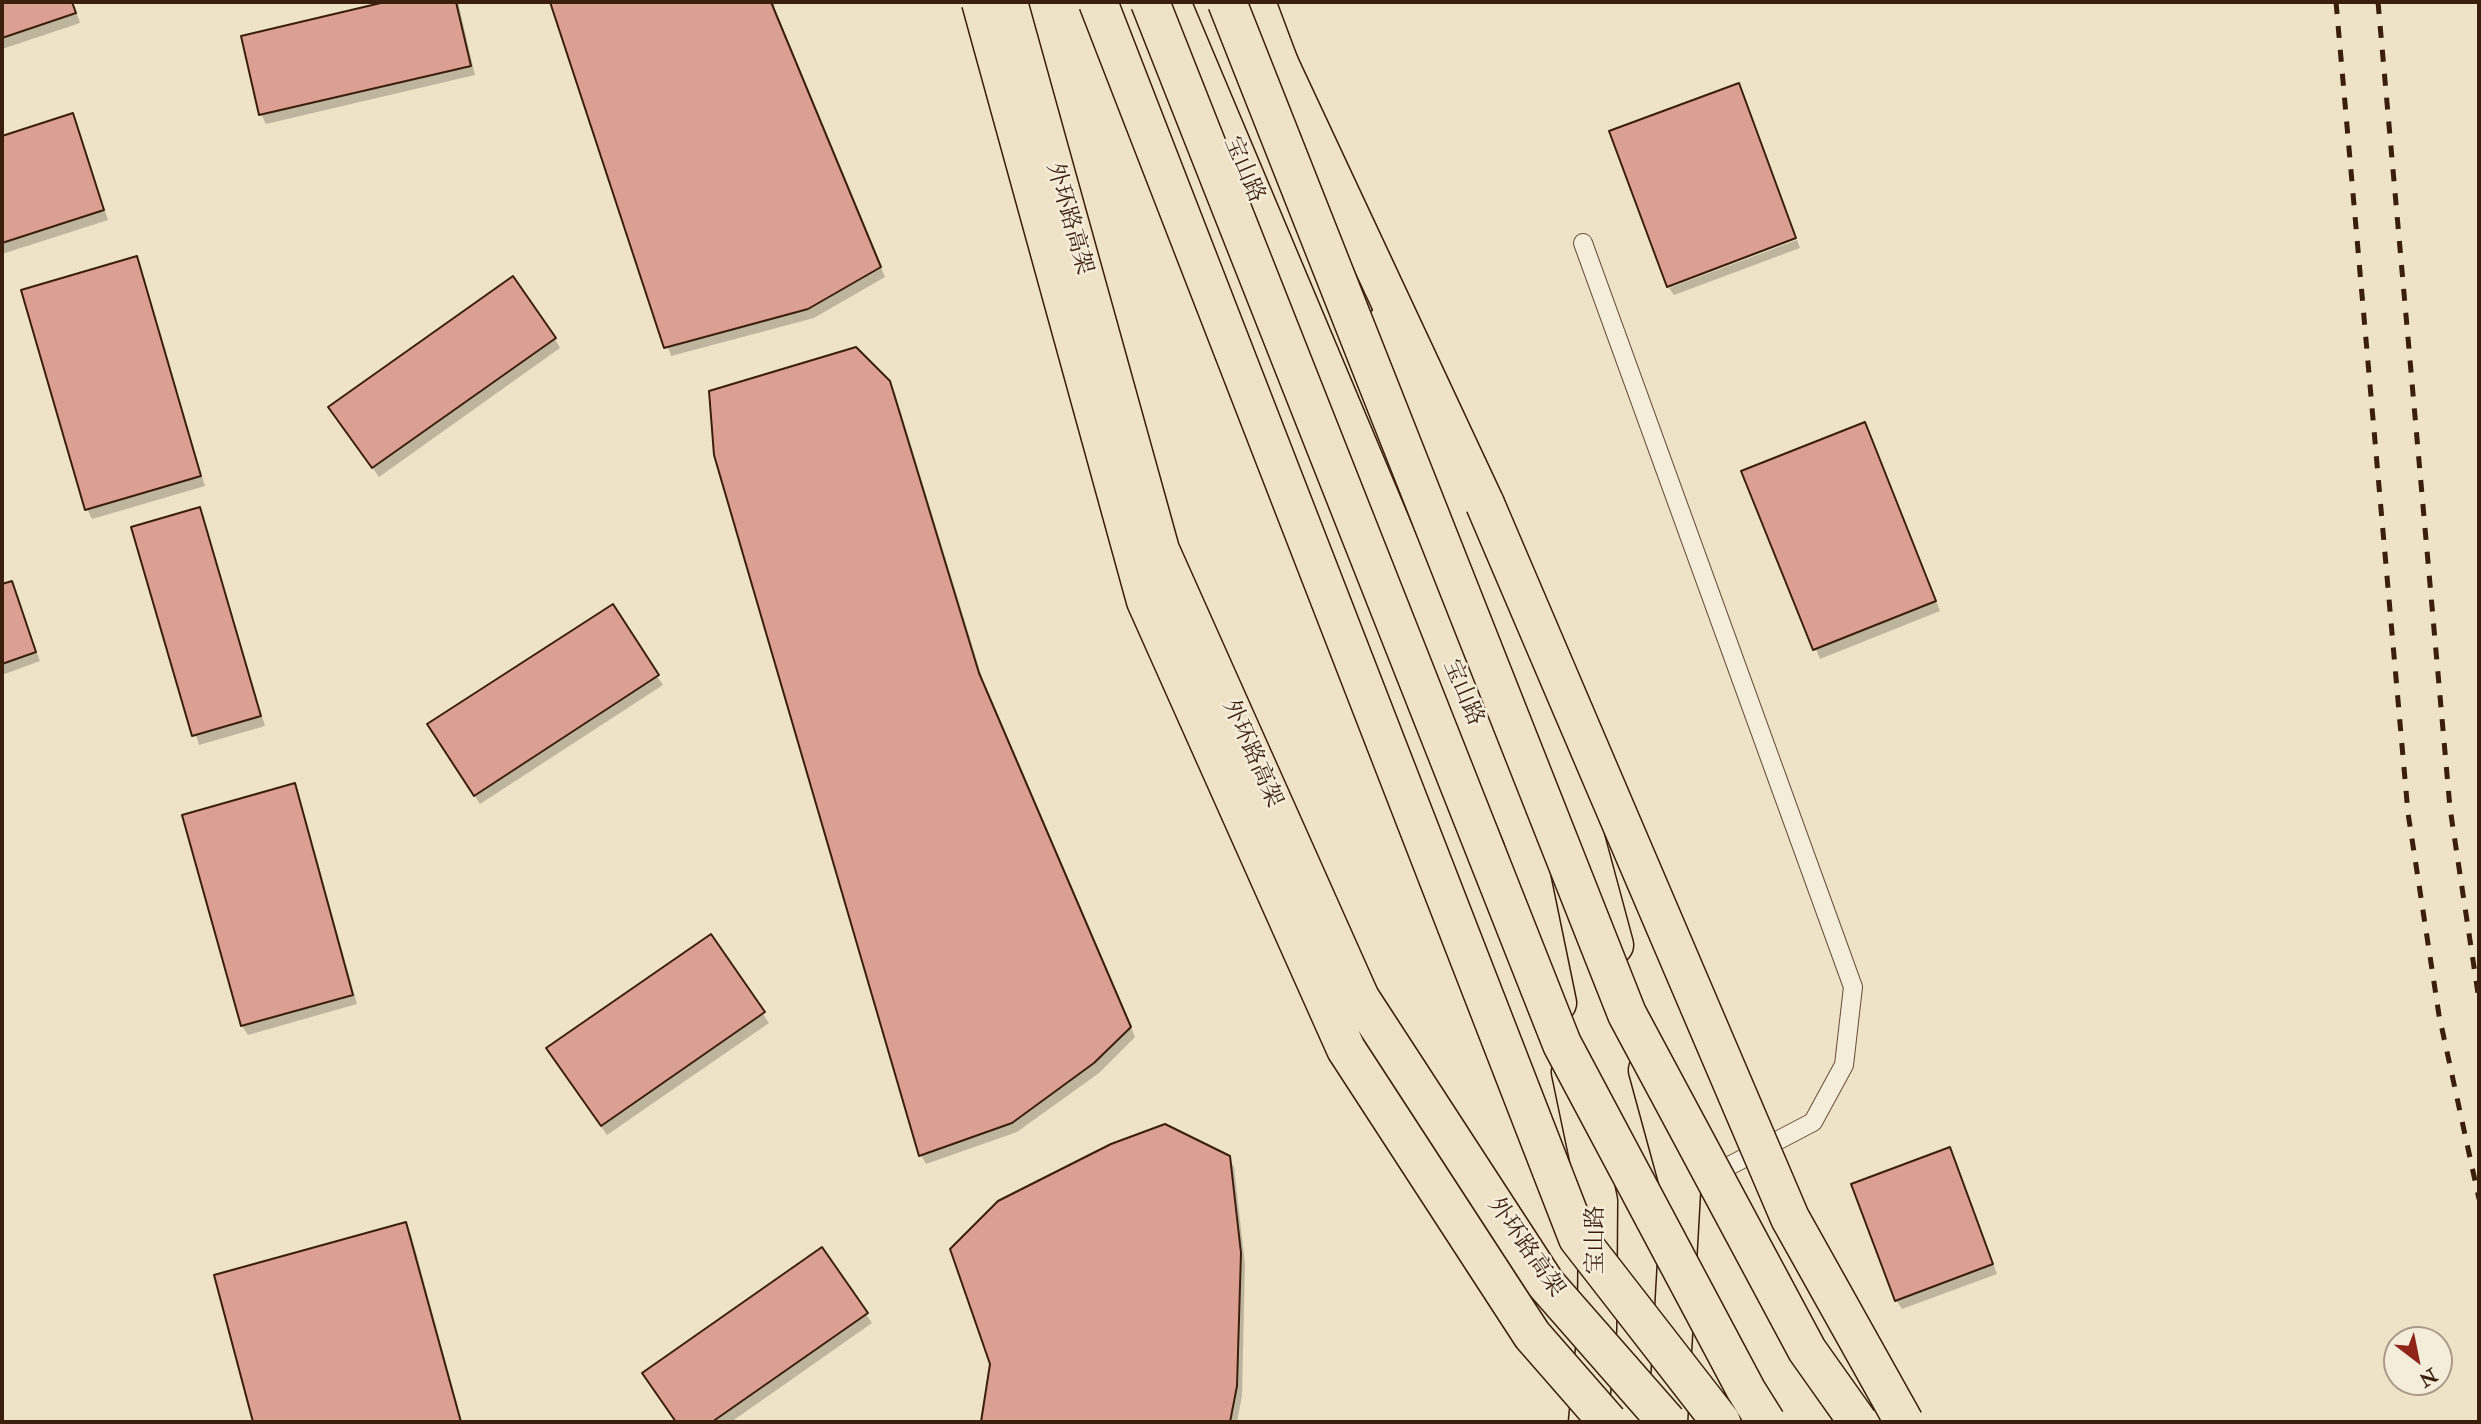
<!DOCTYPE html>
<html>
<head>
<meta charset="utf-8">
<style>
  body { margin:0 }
  #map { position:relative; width:2481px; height:1424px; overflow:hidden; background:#eee3c6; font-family:"IM FELL Double Pica",serif }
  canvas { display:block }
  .frame { position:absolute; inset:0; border:4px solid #3b1e0c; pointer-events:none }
  .north { position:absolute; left:2383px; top:1326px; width:70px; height:70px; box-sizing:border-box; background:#f4edda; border:2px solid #aa9a88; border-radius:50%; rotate:148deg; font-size:19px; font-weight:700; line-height:28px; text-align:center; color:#3b1e0c }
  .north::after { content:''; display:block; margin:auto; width:24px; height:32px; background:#8f2418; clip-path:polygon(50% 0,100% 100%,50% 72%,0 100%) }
</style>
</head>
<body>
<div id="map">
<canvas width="2481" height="1424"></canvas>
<div class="frame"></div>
<div class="north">N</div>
</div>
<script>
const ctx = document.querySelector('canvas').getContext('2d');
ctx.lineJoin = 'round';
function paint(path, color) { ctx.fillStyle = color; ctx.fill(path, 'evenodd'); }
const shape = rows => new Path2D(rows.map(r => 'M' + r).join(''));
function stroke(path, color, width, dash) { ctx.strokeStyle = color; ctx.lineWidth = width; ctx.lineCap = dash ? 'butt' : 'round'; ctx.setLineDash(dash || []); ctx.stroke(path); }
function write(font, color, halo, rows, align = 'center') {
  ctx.font = font + ' "IM FELL Double Pica","Noto Serif SC",serif'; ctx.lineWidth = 5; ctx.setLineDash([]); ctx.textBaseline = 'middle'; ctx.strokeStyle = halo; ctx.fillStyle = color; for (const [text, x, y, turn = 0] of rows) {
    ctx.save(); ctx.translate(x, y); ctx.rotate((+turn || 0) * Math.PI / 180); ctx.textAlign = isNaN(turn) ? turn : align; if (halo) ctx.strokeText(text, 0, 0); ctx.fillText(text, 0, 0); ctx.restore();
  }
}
paint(shape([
  [2,2,73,2,80,23,2,49],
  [393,2,458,2,475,75,266,124,261,114,243,37],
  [551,2,775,2,774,10,885,277,814,318,671,356],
  [1739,85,1796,237,1668,285],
  [72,115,108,220,2,254,2,137],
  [1797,240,1800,248,1674,295,1669,288],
  [136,258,205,486,92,519,87,509],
  [555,339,560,348,379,477,336,416],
  [889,382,895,393,984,684,1135,1037,1099,1073,1017,1132,926,1164,921,1155],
  [1865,424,1940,611,1820,659,1744,472],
  [199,509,265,726,199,745,133,528],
  [11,583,40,661,2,675,2,586],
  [657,676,663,685,480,804,435,734],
  [294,786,299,795,357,1004,248,1035,242,1026,184,816],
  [710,936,769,1023,607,1135,554,1058],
  [1950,1149,1997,1274,1902,1309,1896,1300],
  [1229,1157,1234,1167,1245,1264,1242,1396,1237,1422,983,1422,992,1364],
  [406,1224,411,1234,462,1422,255,1422,216,1276],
  [822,1250,872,1323,731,1422,677,1422,649,1382]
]), '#0003');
const building = shape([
  [2,2,72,2,76,13,2,38,2,2],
  [385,2,456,2,471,66,259,115,241,36,385,2],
  [550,2,771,2,881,267,808,309,664,348,550,2],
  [1739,83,1796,238,1667,287,1609,131,1739,83],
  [73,113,104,210,2,243,2,136,73,113],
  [137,256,201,476,85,510,21,290,137,256],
  [513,276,556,338,372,468,328,407,513,276],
  [856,347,890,381,979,673,1131,1027,1094,1063,1012,1123,919,1156,714,455,709,391,856,347],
  [1865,422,1936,601,1813,650,1741,471,1865,422],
  [200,507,261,716,192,736,131,527,200,507],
  [12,581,36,652,2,664,2,584,12,581],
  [613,604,659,675,474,796,427,724,613,604],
  [295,783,353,995,241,1026,182,815,295,783],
  [711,934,765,1012,601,1126,546,1048,711,934],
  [1165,1124,1230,1156,1241,1253,1237,1386,1230,1422,981,1422,990,1364,950,1249,998,1201,1111,1144,1165,1124],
  [1950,1147,1993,1264,1895,1301,1851,1184,1950,1147],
  [406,1222,461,1422,253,1422,214,1275,406,1222],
  [822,1247,868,1313,712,1422,676,1422,642,1373,822,1247]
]);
paint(building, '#dba092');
stroke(building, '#3b1e0c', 2);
const lane = shape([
  [1583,243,1853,987,1844,1065,1813,1122,1710,1176]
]);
const primary = shape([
  [1171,2,1523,838,1557,1003],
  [1256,2,1287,85],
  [1384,326,1576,804,1614,945],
  [1648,1070,1681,1191,1668,1422],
  [1571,1072,1598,1201,1597,1330,1588,1422]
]);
const highway = shape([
  [1275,55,1485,504]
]);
stroke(lane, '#684f3a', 20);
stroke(primary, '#3b1e0c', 41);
stroke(highway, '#3b1e0c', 41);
stroke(lane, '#f4edda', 18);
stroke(primary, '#eee3c6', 38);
stroke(highway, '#eee3c6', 38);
stroke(shape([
  [2336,2,2408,813,2439,1015,2479,1199],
  [2378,2,2450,808,2479,1000]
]), '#3b1e0c', 5, [12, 12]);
const highwayBridge = shape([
  [981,2,1146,601,1346,1049,1532,1335,1608,1422],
  [1008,2,1160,550,1360,998,1546,1284,1667,1422],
  [1098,2,1578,1238,1721,1422],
  [1150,2,1562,1044,1746,1390,1766,1422],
  [1227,2,1627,1014,1807,1350,1858,1422],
  [1485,504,1790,1218,1904,1422]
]);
stroke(highwayBridge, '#3b1e0c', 41, []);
stroke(highwayBridge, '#eee3c6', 38);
write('23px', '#3b1e0c', '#f4edda', [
  ["宝山路",1243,170,67],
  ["外环路高架",1068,219,74],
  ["宝山路",1462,693,67],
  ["外环路高架",1251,754,66],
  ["宝山路",1597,1240,-90],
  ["外环路高架",1525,1248,55]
]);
</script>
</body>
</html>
